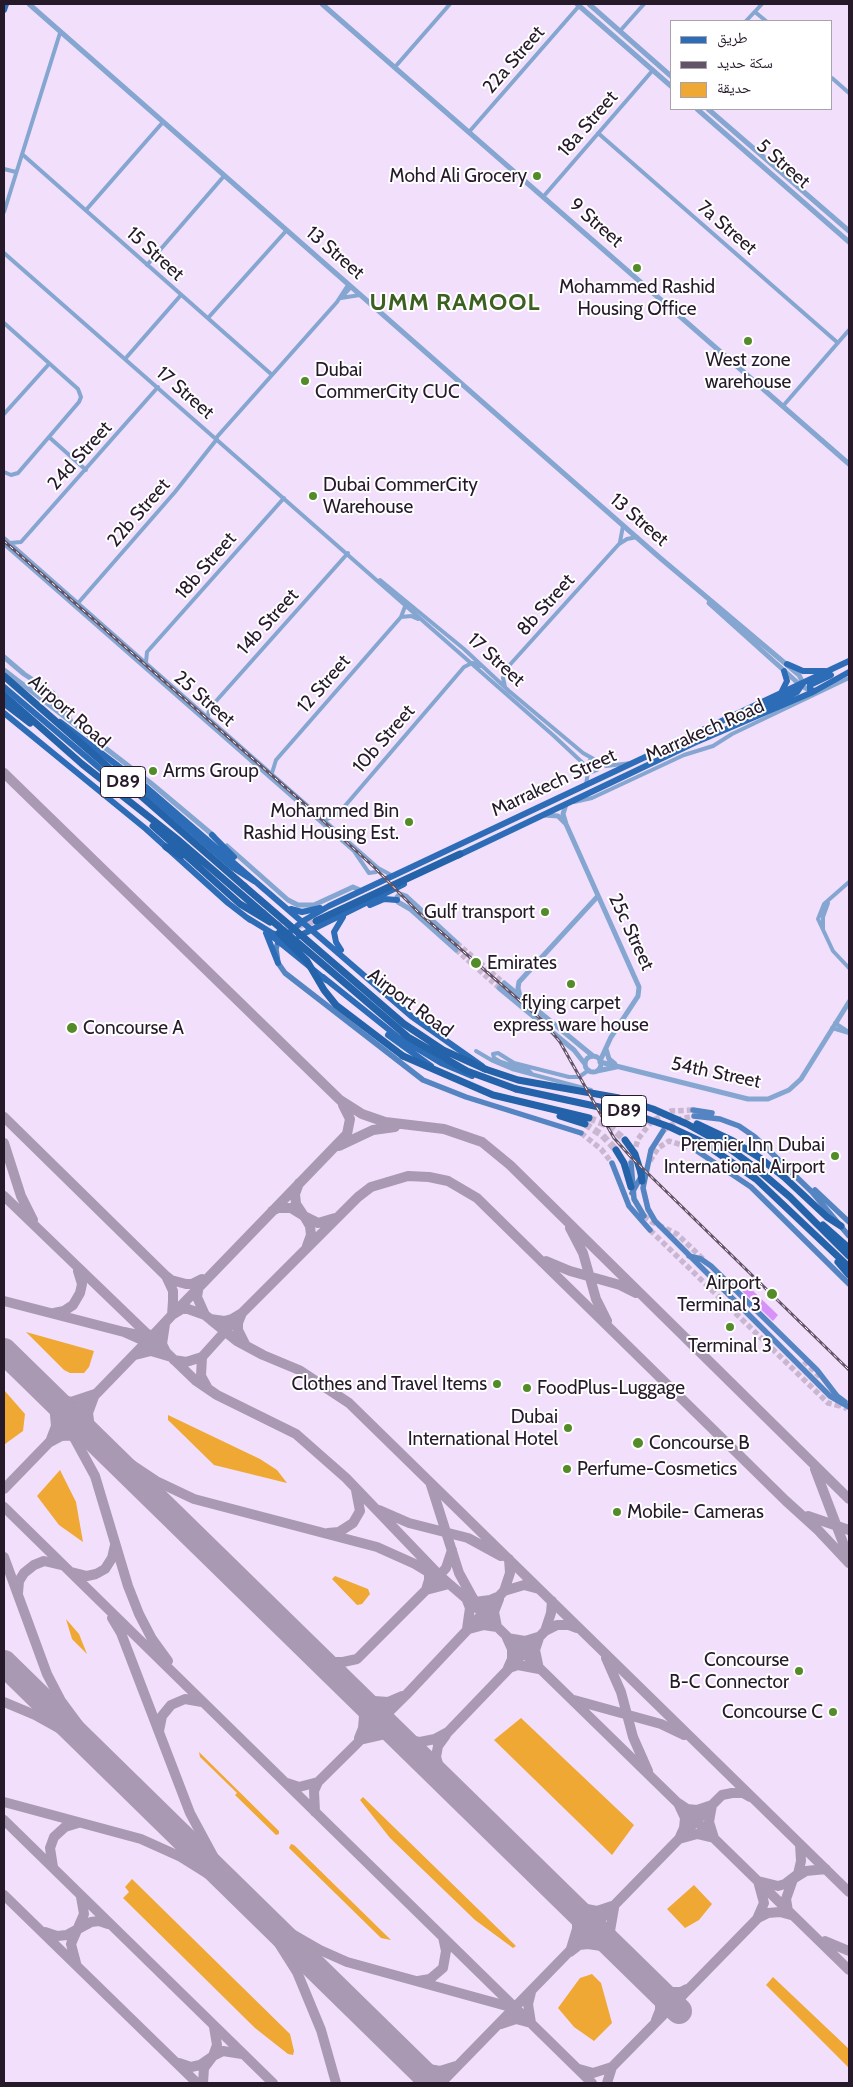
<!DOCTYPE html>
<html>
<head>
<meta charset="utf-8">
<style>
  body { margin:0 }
  #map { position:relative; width:853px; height:2087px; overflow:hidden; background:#f2dffb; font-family:Cabin,"Noto Naskh Arabic",sans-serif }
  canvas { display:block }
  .frame { position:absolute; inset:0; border:5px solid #25192a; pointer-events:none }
  .legend { position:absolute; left:670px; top:20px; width:162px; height:90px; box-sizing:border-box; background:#fff; border:1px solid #a8a3aa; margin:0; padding:6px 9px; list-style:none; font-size:15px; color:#25192a }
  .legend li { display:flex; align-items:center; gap:10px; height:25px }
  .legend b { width:25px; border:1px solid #a8a3aa }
</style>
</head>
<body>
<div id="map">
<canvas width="853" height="2087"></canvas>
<div class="frame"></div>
<ul class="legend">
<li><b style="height:6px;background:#2d6cb7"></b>طريق</li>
<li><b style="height:6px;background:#625368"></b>سكة حديد</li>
<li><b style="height:14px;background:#efa833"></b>حديقة</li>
</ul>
</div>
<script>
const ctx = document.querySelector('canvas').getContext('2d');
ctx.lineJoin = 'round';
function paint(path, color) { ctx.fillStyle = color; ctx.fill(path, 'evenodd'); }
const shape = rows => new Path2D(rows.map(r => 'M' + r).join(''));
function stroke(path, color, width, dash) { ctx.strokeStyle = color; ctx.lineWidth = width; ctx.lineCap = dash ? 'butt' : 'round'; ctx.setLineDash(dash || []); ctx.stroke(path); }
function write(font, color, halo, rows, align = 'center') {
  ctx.font = font + ' Cabin,sans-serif'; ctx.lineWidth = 4; ctx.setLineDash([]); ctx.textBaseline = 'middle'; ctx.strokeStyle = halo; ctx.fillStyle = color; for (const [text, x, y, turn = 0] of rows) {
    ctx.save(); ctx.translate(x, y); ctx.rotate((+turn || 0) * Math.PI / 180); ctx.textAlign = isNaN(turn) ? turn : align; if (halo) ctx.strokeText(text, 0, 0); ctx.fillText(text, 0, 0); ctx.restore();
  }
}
paint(shape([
  [26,1332,94,1351,89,1367,84,1373,70,1373,64,1370],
  [4,1390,25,1414,23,1431,5,1444],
  [168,1415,260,1459,277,1470,287,1483,214,1465,168,1420],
  [60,1470,76,1502,83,1542,59,1525,37,1496],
  [335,1576,368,1589,370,1594,362,1604,357,1605,332,1579],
  [66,1619,79,1634,87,1654,72,1639],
  [521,1718,634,1825,612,1855,494,1740],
  [199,1752,279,1831,279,1834,276,1835,235,1795,237,1793,200,1757],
  [363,1797,516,1946,513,1948,475,1920,390,1838,360,1800],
  [291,1844,294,1845,391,1940,381,1938,289,1848],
  [132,1879,290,2034,294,2051,293,2055,288,2054,255,2028,123,1898,129,1892,125,1887],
  [694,1885,712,1904,699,1920,685,1928,667,1909],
  [592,1974,601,1983,612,2023,594,2041,574,2027,558,2008,580,1978],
  [773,1977,849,2049,849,2068,766,1985]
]), '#efa833');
paint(shape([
  [748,1286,778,1315,773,1321,742,1291]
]), '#d791f8');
stroke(shape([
  [4,773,340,1100,362,1114,385,1122,444,1129,482,1142,510,1165,849,1499],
  [4,1117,166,1276,173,1291,173,1301,172,1315,159,1329,4,1489],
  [4,1143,21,1196,33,1220],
  [339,1146,373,1130,395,1127],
  [299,1183,295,1194,296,1204,304,1216,318,1223,335,1218],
  [4,1196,195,1380,217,1395,296,1434,346,1478,440,1576,483,1613,849,1970],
  [272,1211,278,1208,291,1208,304,1216,310,1226,311,1235,307,1246],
  [570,1228,583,1253,596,1299,607,1321],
  [546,1261,570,1271,620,1285,636,1293],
  [166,1276,171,1280,186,1284,192,1284,202,1279],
  [199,1285,197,1297,205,1315],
  [4,1301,124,1332],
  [176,1311,347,1134,350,1119,343,1105],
  [54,1313,64,1311,73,1305,80,1293,82,1284,78,1271],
  [242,1313,238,1323,238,1330,245,1344],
  [172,1315,182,1309,188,1309,205,1315,210,1319,224,1321,232,1319,242,1313,358,1197,371,1187,408,1176,429,1177,448,1181,477,1198,786,1501,818,1530,849,1563],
  [211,1320,237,1341,263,1355,299,1370,349,1403,849,1892],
  [148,1334,138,1335,124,1332,151,1344],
  [135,1355,151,1351,168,1356,162,1344,165,1324],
  [174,1360,186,1362,202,1357],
  [37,1383,57,1409],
  [207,1387,201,1376,202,1357,229,1327],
  [50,1396,71,1402,95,1394,88,1413,90,1428,96,1441],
  [54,1404,56,1426,50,1442,61,1436,81,1435,96,1441,156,1481,194,1499,377,1547,415,1564,433,1575],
  [71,1432,95,1476,128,1586,139,1614,152,1639,168,1661],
  [815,1469,848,1556],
  [431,1485,459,1573,476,1604],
  [4,1507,592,2083],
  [379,1510,409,1523,468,1538,501,1556],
  [808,1516,849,1530],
  [328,1533,339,1532,353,1523,360,1511,356,1490],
  [4,1557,47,1674,61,1701,109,1766],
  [71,1572,87,1576,96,1574,105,1569,112,1558,115,1545],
  [449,1584,426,1590,446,1568,452,1550],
  [504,1591,510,1573,509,1559],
  [18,1593,19,1581,24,1573,34,1565,44,1561,61,1565],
  [112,1618,121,1633,190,1813,218,1865,240,1894],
  [467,1629,470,1608,466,1598,475,1602,490,1600,497,1597],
  [469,1629,484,1625,497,1627,494,1612,499,1599],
  [545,1631,551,1613,552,1601],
  [308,1649,323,1658,332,1662,343,1662,357,1659,426,1590,429,1580,429,1568],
  [606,1658,621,1692,633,1737,648,1771],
  [508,1668,512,1659,512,1649,507,1638,525,1641,538,1637],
  [509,1668,518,1665,539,1669,535,1650,539,1638],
  [574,1700,661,1724,684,1735],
  [4,1702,35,1715,62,1730,96,1756],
  [159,1731,162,1716,171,1705,185,1699,202,1702],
  [359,1738,363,1728,364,1716,360,1700,388,1702,402,1696],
  [363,1739,385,1734,420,1742,435,1739,448,1732,545,1631,557,1625,569,1625,577,1628],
  [443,1780,436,1757,438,1746,446,1735],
  [287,1783,299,1787,318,1782,406,1695,504,1591,524,1585,539,1589],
  [4,1802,141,1839,181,1857,232,1889],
  [678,1803,687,1809,697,1810,712,1805,709,1822,714,1838,697,1834,679,1839,684,1828,685,1818,678,1803],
  [315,1812,314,1791,318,1782],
  [4,1820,273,2083],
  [53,1867,50,1848,54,1837,65,1827,78,1823],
  [4,1895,197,2083],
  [612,1906,597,1911,571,1906,577,1919,577,1929,570,1952,579,1945,588,1944,615,1948],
  [614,1908,610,1931,615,1948],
  [788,1911,786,1899,793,1879,806,1871,826,1869],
  [758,1918,768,1913,780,1912,791,1915],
  [45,1932,57,1936,67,1935,91,1922,99,1921,108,1924],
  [825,1941,849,1951],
  [76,1963,71,1944,84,1914,81,1897],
  [418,1981,430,1979,443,1968,446,1951,443,1937],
  [656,2020,660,2010,660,1999,654,1987,667,1992,681,1992,687,1989],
  [501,2024,516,2019,531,2023,528,2004,531,1992],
  [179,2063,191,2067,200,2065,213,2056,217,2045,214,2027],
  [579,2069,593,2073,612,2067,673,2005,757,1919,764,1903,758,1881,778,1886,785,1884,798,1874,801,1861,800,1844],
  [203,2083,204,2068,213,2056,223,2051,242,2054],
  [336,2083,321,2030,297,1972,266,1923,240,1894,280,1927,320,1950,347,1962,514,2008],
  [421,2083,419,2073,410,2061,423,2068,440,2071,456,2066],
  [441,2083,712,1805,722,1795,732,1793,743,1793,750,1797],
  [607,2083,612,2067]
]), '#aa99b2', 10);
stroke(shape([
  [4,1351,679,2011],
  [4,1663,433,2083]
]), '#aa99b2', 26);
stroke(shape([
  [457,943,504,983],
  [456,950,499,988]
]), '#c9b7d1', 5, [5, 2.5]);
stroke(shape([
  [663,1131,680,1119,694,1116],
  [581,1133,601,1149,612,1163],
  [650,1161,658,1148,669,1141,694,1149],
  [631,1163,638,1139,652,1121,671,1111,693,1110],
  [644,1216,652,1222,677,1234,704,1260],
  [650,1230,828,1403,840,1406],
  [804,1361,820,1377],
  [837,1403,847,1409]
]), '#c9b7d1', 5.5, [5.5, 3]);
stroke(shape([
  [275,924,293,927,316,921],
  [589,1118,609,1126,625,1140],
  [585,1124,602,1135,616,1150]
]), '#c9b7d1', 7, [7, 3.5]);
stroke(shape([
  [755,12,766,21],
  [746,21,762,4],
  [620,31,644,4],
  [395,67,450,4],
  [832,78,849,93],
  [469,132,579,6],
  [598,133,838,343],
  [22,154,271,374],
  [4,169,16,172],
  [543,197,653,70],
  [86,210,163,122],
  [4,212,60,33],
  [4,253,554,736,586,766,588,773,586,784],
  [147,265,224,176],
  [342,297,351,287],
  [341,298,360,295],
  [208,318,286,231],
  [4,323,78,389,81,397,79,402,18,473,11,475,4,472],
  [125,359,181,295],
  [783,406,849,330],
  [4,414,49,364],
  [49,437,86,470],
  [216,438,337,302,348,285],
  [4,538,378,868,393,876],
  [620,542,623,526],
  [10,543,21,542,158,387],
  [4,544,354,851,369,873,376,872,378,868],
  [380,580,464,649,509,691,583,753,606,766,631,763],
  [79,602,175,492,217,439],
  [401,617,411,616,418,619],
  [146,662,147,652,284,498],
  [505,687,503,678,506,669,619,544,627,539,637,537],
  [208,716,209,709,348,553],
  [589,767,592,772,597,770,597,766,590,760],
  [272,773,276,760,401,617,406,604],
  [574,802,592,798,684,755,713,746,732,734,849,678],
  [325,820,338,814,464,667,472,663,481,666],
  [849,882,824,904,818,919,833,951,849,968],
  [823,929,823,917,828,903],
  [835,1023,847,1031],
  [832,1028,849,1033],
  [476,1051,493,1061,512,1069,591,1090],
  [532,1074,529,1071,501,1062,494,1058,493,1054,498,1053,514,1063,569,1077,579,1077,589,1070]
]), '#85a6d0', 4);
stroke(shape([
  [29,4,659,557,799,675,803,683],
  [322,4,849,464],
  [577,4,672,87],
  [589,4,672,77],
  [697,109,849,242],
  [708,109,849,231],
  [709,603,799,684,812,692],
  [4,657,24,674,53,693,70,719],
  [4,670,152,784,214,836],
  [566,804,563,814,566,824,639,987,638,996,611,1037,600,1061],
  [544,815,558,816,565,823],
  [227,846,288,900,298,905,314,905,353,887,362,891],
  [456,950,410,909,398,902,397,897,400,894,406,896,457,943],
  [504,983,593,1056],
  [499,988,574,1050,585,1064],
  [520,996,518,988,519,982,598,896],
  [606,1049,609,1059,615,1064],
  '585 1064a8 8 0 1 1 16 0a8 8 0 1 1-16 0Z',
  [600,1062,748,1099,768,1099,789,1090,801,1079,849,1002],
  [597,1071,616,1067]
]), '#85a6d0', 5);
stroke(shape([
  [278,942,276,949,278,963,285,973,423,1080,466,1097,581,1133],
  [693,1110,712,1113],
  [694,1116,720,1119,739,1126,755,1137,812,1192,849,1236],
  [663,1131,651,1150,643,1188,648,1209,655,1221,830,1396,849,1407],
  [694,1149,751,1187,849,1284],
  [612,1163,629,1206,650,1230],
  [631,1163,634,1199,644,1216],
  [815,1190,849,1222],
  [632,1193,642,1175],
  [689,1256,701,1259,711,1266,817,1370,837,1396,845,1402]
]), '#5485c2', 5.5);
stroke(shape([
  [4,10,6,4],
  [787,664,803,671,825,671],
  [815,691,810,690,810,685,831,675],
  [781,693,787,681,784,671],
  [4,713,146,829,228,903,250,920],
  [60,722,146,787,411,1016,482,1066],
  [730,724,797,692,803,683],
  [212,835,234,857],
  [457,856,694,743,813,692,849,672],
  [370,905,384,899,397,900],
  [291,909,302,912,320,908],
  [246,917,272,933,284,937],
  [266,933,278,963],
  [268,933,326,980],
  [299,936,404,884],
  [278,942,303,921,329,906,849,661],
  [341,950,336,942,334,932,343,917],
  [323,977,398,1037,441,1063,472,1076],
  [388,1035,431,1066]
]), '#2d6cb7', 6);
stroke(shape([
  [4,676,244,886],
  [4,695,82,764,177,839,263,913],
  [4,703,30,723],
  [153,826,240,904,270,922],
  [166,847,181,856],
  [316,921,460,854],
  [403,1056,493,1095,589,1118],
  [485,1069,518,1080,619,1098,653,1109,687,1124,723,1144,756,1168,790,1197,849,1256],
  [516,1089,636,1115,670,1127,702,1142,756,1179,849,1267],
  [560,1116,585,1124],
  [697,1124,733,1141,760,1158,784,1177,827,1217,841,1226],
  [625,1140,635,1154,641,1173],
  [616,1150,624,1163,631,1187],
  [823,1225,849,1248],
  [838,1262,849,1275]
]), '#2462aa', 7);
const rail = shape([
  [4,541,308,807,375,868,418,912,542,1020,560,1042,614,1138,630,1156,849,1370]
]);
stroke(rail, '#625368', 3);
stroke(rail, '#fff', 1, [4]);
stroke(shape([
  [4,687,110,777,148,794,232,867,254,881]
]), '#2d6cb7', 6);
stroke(shape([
  [244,886,404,1024,443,1050,485,1069],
  [263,913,408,1037,467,1071,516,1089],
  [279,933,307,961,324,990,336,1005,403,1056],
  [641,1173,642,1181]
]), '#2462aa', 7);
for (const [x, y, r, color] of [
  [537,176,5,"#528b27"],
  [637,268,5,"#528b27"],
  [748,341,5,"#528b27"],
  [305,381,5,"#528b27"],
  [313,496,5,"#528b27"],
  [153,771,5,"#528b27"],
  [409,822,5,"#528b27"],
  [545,912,5,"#528b27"],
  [476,963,6,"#528b27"],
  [571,984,5,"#528b27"],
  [72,1028,6,"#528b27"],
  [835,1156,5,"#528b27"],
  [772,1294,6,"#528b27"],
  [730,1327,5,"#528b27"],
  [497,1384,5,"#528b27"],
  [527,1388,5,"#528b27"],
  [568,1428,5,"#528b27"],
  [638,1443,6,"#528b27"],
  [567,1469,5,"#528b27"],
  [617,1512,5,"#528b27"],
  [799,1671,5,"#528b27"],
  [833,1712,5,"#528b27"]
]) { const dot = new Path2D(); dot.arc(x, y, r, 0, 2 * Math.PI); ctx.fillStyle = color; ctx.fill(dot); stroke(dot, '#fff', 2); }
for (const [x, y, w] of [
  [123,782,45],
  [624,1111,45]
]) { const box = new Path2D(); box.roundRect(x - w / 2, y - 15.5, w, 31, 4); ctx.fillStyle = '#fff'; ctx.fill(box); stroke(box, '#25192a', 1); }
write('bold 18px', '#25192a', null, [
  ["D89",123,782],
  ["D89",624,1111]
]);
write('19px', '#25192a', '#fff', [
  ["22a Street",514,60,-49],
  ["18a Street",588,124,-49],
  ["5 Street",783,164,41],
  ["9 Street",596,223,41],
  ["7a Street",727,228,41],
  ["13 Street",335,253,41],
  ["15 Street",155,254,42],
  ["17 Street",185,393,41],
  ["24d Street",80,456,-48],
  ["22b Street",139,513,-49],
  ["13 Street",639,520,41],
  ["18b Street",206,566,-49],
  ["8b Street",546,605,-48],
  ["14b Street",268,622,-48],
  ["17 Street",496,660,42],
  ["12 Street",324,684,-49],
  ["25 Street",204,699,41],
  ["Airport Road",69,712,41],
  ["Marrakech Road",705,731,-24],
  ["10b Street",384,739,-49],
  ["Marrakech Street",554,783,-25],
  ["25c Street",631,932,65],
  ["Airport Road",410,1003,37],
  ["54th Street",716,1073,12]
]);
write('19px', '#25192a', '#fff', [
  ["Mohd Ali Grocery",527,176],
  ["Mohammed Rashid",637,287,"center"],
  ["Housing Office",637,309,"center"],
  ["West zone",748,360,"center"],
  ["warehouse",748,382,"center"],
  ["Dubai",315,370,"left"],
  ["CommerCity CUC",315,392,"left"],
  ["Dubai CommerCity",323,485,"left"],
  ["Warehouse",323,507,"left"],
  ["Arms Group",163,771,"left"],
  ["Mohammed Bin",399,811],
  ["Rashid Housing Est.",399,833],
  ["Gulf transport",535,912],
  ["Emirates",487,963,"left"],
  ["flying carpet",571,1003,"center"],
  ["express ware house",571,1025,"center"],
  ["Concourse A",83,1028,"left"],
  ["Premier Inn Dubai",825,1145],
  ["International Airport",825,1167],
  ["Airport",761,1283],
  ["Terminal 3",761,1305],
  ["Terminal 3",730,1346,"center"],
  ["Clothes and Travel Items",487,1384],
  ["FoodPlus-Luggage",537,1388,"left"],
  ["Dubai",558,1417],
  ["International Hotel",558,1439],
  ["Concourse B",649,1443,"left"],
  ["Perfume-Cosmetics",577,1469,"left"],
  ["Mobile- Cameras",627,1512,"left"],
  ["Concourse",789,1660],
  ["B-C Connector",789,1682],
  ["Concourse C",823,1712]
], 'right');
ctx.letterSpacing = '1px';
write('bold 24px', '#3c6022', '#fff', [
  ["UMM RAMOOL",455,303]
]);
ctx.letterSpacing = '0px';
</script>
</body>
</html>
